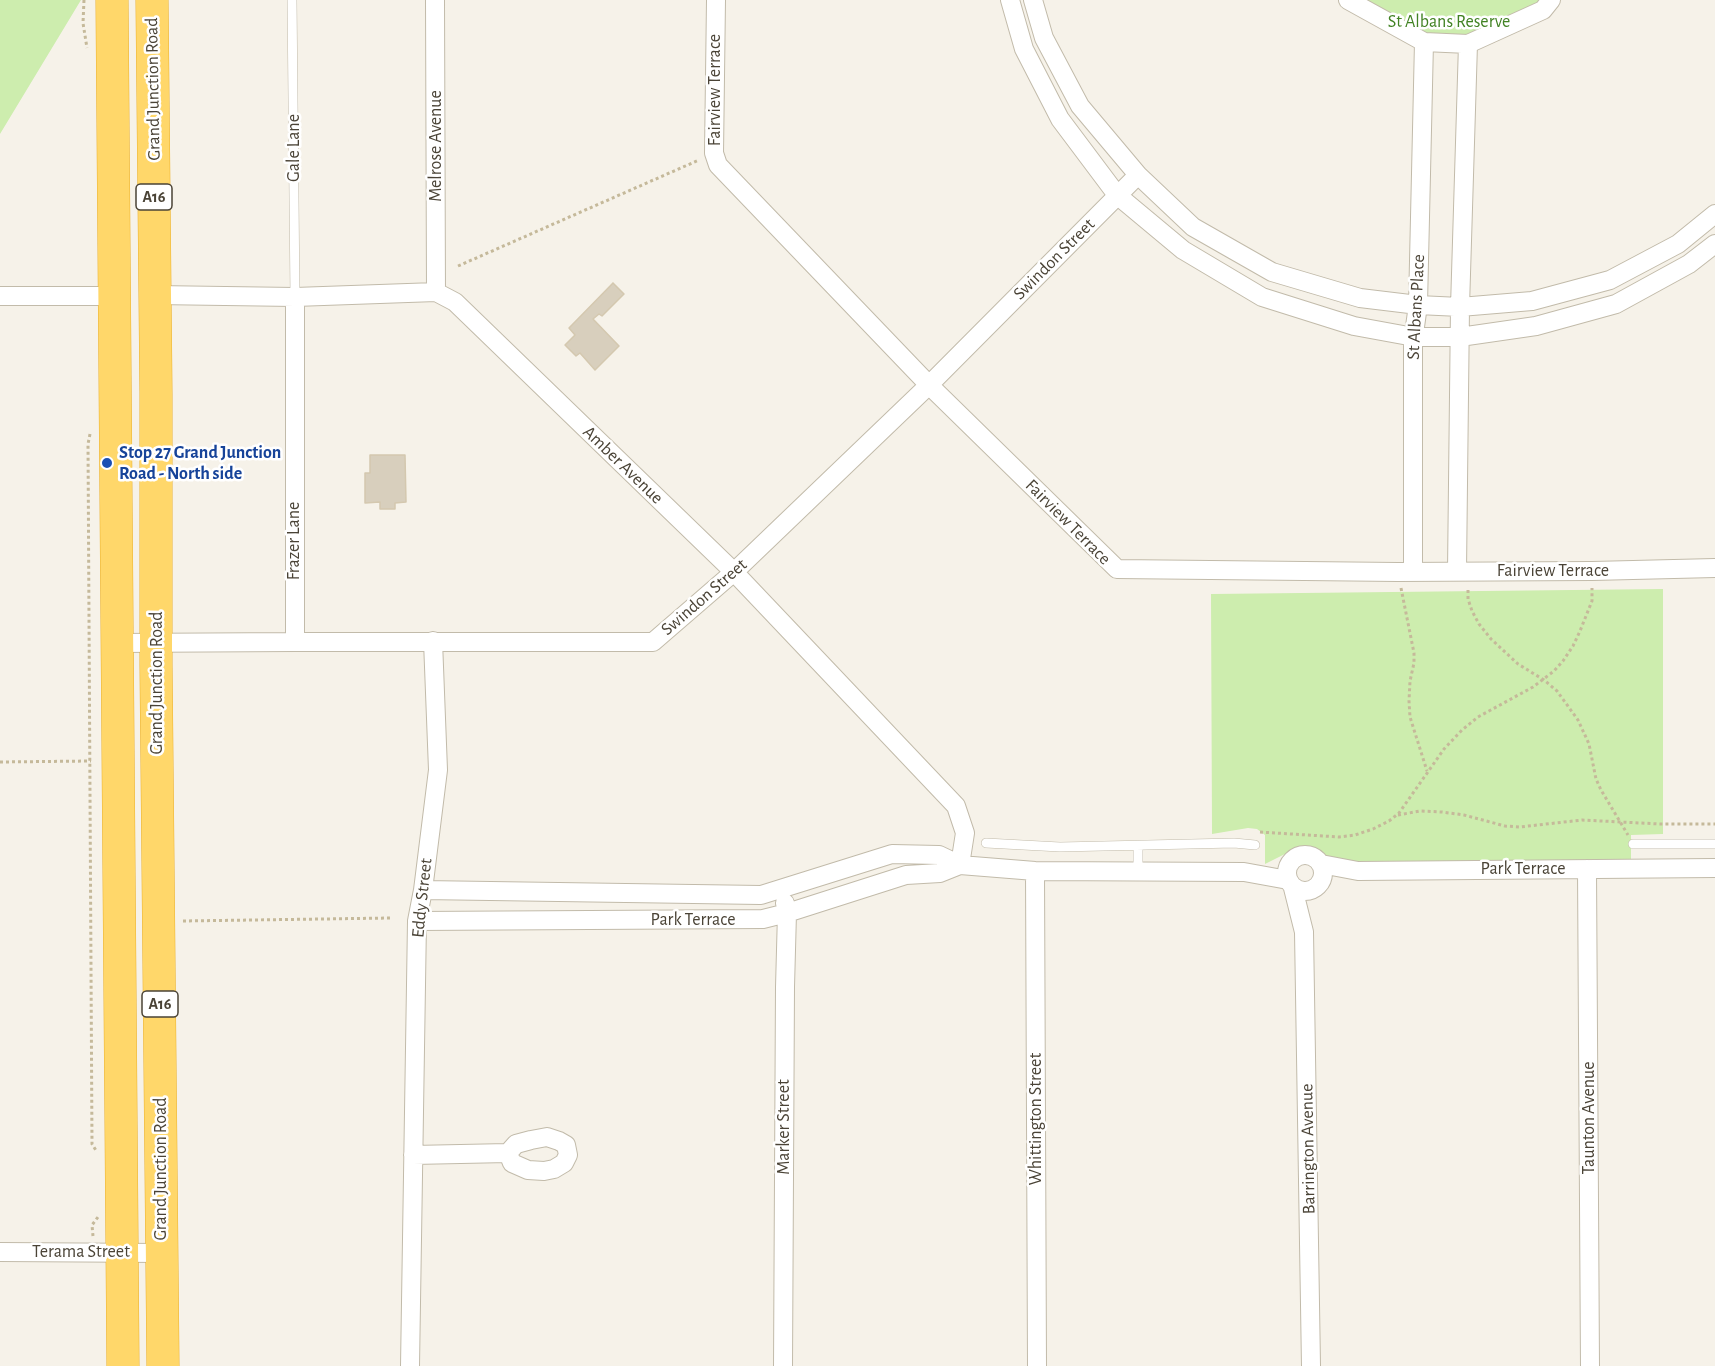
<!DOCTYPE html>
<html>
<head>
<meta charset="utf-8">
<style>
  body { margin:0 }
  canvas { display:block; background:#f6f2e9 }
</style>
</head>
<body>
<canvas width="1715" height="1366"></canvas>
<script>
const ctx = document.querySelector('canvas').getContext('2d');
ctx.lineJoin = 'round';
function paint(path, color) { ctx.fillStyle = color; ctx.fill(path, 'evenodd'); }
const shape = rows => new Path2D(rows.map(r => 'M' + r).join(''));
function stroke(path, color, width, dash) { ctx.strokeStyle = color; ctx.lineWidth = width; ctx.lineCap = dash ? 'butt' : 'round'; ctx.setLineDash(dash || []); ctx.stroke(path); }
function write(font, color, halo, rows, align = 'center') {
  ctx.font = font + ' "Alegreya Sans",sans-serif'; ctx.lineWidth = 5; ctx.setLineDash([]); ctx.textBaseline = 'middle'; ctx.strokeStyle = halo; ctx.fillStyle = color; for (const [text, x, y, turn = 0] of rows) {
    ctx.save(); ctx.translate(x, y); ctx.rotate((+turn || 0) * Math.PI / 180); ctx.textAlign = isNaN(turn) ? turn : align; if (halo) ctx.strokeText(text, 0, 0); ctx.fillText(text, 0, 0); ctx.restore();
  }
}
paint(shape([
  [0,0,81,0,0,134],
  [1348,0,1551,0,1498,31,1424,42],
  [1663,589,1663,834,1631,835,1631,864,1351,864,1328,860,1313,851,1301,849,1291,851,1265,864,1265,835,1257,829,1248,828,1212,834,1211,594]
]), '#cdedae');
const building = shape([
  [613,283,624,294,602,316,599,314,593,319,619,346,595,370,580,353,576,356,565,345,575,335,569,328,613,283],
  [370,455,405,455,406,502,395,503,395,509,380,509,380,502,365,503,365,473,370,473,370,455]
]);
paint(building, '#d8cfbd');
stroke(building, '#d4c8af', 1.5);
const lane = shape([
  [292,0,295,297],
  [986,843,1060,847,1234,843,1255,845],
  [1633,844,1715,844],
  [1138,872,1138,846]
]);
const street = shape([
  [435,0,436,292],
  [716,0,714,153,718,165,929,385,1117,569,1398,572,1592,571,1715,568],
  [1010,0,1024,49,1060,119,1117,195,1183,250,1262,297,1354,326,1414,337,1460,337,1536,326,1616,304,1689,264,1715,244],
  [1033,0,1044,38,1080,106,1138,175,1193,227,1272,272,1360,298,1418,305,1460,307,1532,301,1610,280,1678,244,1715,214],
  [1348,0,1424,42,1468,44,1543,10,1551,0],
  [155,295,295,297,436,292,455,302,734,572,956,806,965,833,960,865,1035,871,1244,872,1288,880],
  [0,296,114,296],
  [295,297,295,642],
  [1413,571,1413,341,1418,305,1424,42],
  [1457,571,1460,307,1468,44],
  [117,643,295,642,653,642,734,572,929,385,1138,175],
  '1287 873a18 18 0 1 1 36 0a18 18 0 1 1-36 0Z',
  [1321,864,1358,871,1715,868],
  [1587,869,1590,1366],
  [1035,871,1037,1366],
  [1293,888,1304,932,1311,1366],
  [417,921,763,919,787,913,906,875,940,873,960,865,939,855,892,854,761,895,423,890],
  [413,1155,508,1153,516,1144,531,1140,547,1137,559,1141,566,1145,568,1155,564,1163,554,1169,544,1171,528,1170,512,1163,508,1153],
  [0,1252,162,1253],
  [410,1366,417,921,423,890,438,770,433,641],
  [783,1366,785,987,787,913,785,903]
]);
const highway = shape([
  [112,0,123,1366],
  [152,0,156,393,156,664,163,1366]
]);
stroke(lane, '#c2bbaa', 10);
stroke(street, '#c2bbaa', 20);
stroke(highway, '#ebb12d', 33);
stroke(shape([
  [84,0,83,23,87,48],
  [458,266,699,160],
  [90,434,88,444,92,1144,97,1152],
  [1401,588,1414,653,1414,663,1410,681,1409,701,1410,717,1427,771],
  [1468,590,1468,599,1472,611,1479,624,1491,639,1518,664,1544,680,1557,691,1578,720,1589,744,1596,779,1601,790,1628,835],
  [0,762,91,761],
  [1398,815,1420,811,1442,812,1464,815,1505,826,1520,827,1582,820,1660,824,1715,824],
  [1260,832,1339,837,1355,835,1373,829,1389,821,1399,813,1444,749,1462,730,1478,717,1533,687,1554,671,1563,661,1573,646,1580,631,1592,601,1592,588],
  [183,921,391,918],
  [93,1236,92,1225,98,1217]
]), '#c5b99a', 3, [3, 3]);
stroke(lane, '#fff', 9);
stroke(street, '#fff', 18);
stroke(highway, '#ffd76a', 32);
for (const [x, y, r, color] of [
  [107,463,6,"#1a4fb4"]
]) { const dot = new Path2D(); dot.arc(x, y, r, 0, 2 * Math.PI); ctx.fillStyle = color; ctx.fill(dot); stroke(dot, '#fff', 2); }
for (const [x, y, w] of [
  [154,197,36],
  [160,1004,36]
]) { const box = new Path2D(); box.roundRect(x - w / 2, y - 13, w, 26, 4.5); ctx.fillStyle = '#fff'; ctx.fill(box); stroke(box, '#4a4336', 1.5); }
write('bold 16px', '#4a4336', null, [
  ["A16",154,197],
  ["A16",160,1004]
]);
write('18px', '#418223', '#fff', [
  ["St Albans Reserve",1449,22]
]);
write('18px', '#4a4336', '#fff', [
  ["Grand Junction Road",153,89,-91],
  ["Fairview Terrace",715,90,-90],
  ["Melrose Avenue",436,146,-90],
  ["Gale Lane",294,148,-90],
  ["Swindon Street",1054,259,-45],
  ["St Albans Place",1416,307,-87],
  ["Amber Avenue",623,465,44],
  ["Fairview Terrace",1068,522,45],
  ["Frazer Lane",294,541,-90],
  ["Fairview Terrace",1553,571],
  ["Swindon Street",704,597,-41],
  ["Grand Junction Road",157,683,-90],
  ["Park Terrace",1523,869],
  ["Eddy Street",422,898,-84],
  ["Park Terrace",693,920],
  ["Taunton Avenue",1589,1118,-90],
  ["Whittington Street",1036,1119,-90],
  ["Marker Street",784,1127,-90],
  ["Barrington Avenue",1308,1149,-91],
  ["Grand Junction Road",161,1169,-90],
  ["Terama Street",81,1252]
]);
write('bold 18px', '#164399', '#fff', [
  ["Stop 27 Grand Junction",119,453],
  ["Road - North side",119,474]
], 'left');
</script>
</body>
</html>
